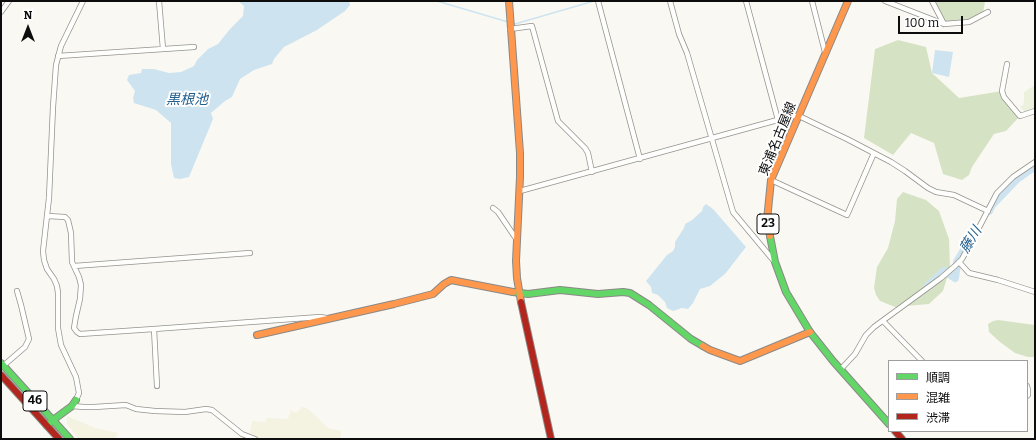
<!DOCTYPE html>
<html>
<head>
<meta charset="utf-8">
<style>
  body { margin:0 }
  #map { position:relative; width:1036px; height:440px; overflow:hidden; background:#faf8f2; font-family:Bitter,"Noto Sans JP",serif }
  canvas { display:block }
  .frame { position:absolute; inset:0; border:2px solid #0d0d0d; pointer-events:none }
  .legend { position:absolute; left:888px; top:360px; width:140px; height:72px; box-sizing:border-box; background:#fff; border:1px solid #9e9e9e; margin:0; padding:5px 7px; list-style:none; font-size:12px; color:#0d0d0d }
  .legend li { display:flex; align-items:center; gap:8px; height:20px }
  .legend b { width:20px; border:1px solid #9e9e9e }
  .north { position:absolute; left:8px; top:8px; width:40px; height:40px; -webkit-text-stroke:3px #fff; paint-order:stroke; rotate:0deg; font-size:11px; font-weight:700; line-height:16px; text-align:center; color:#0d0d0d }
  .north::after { content:''; display:block; margin:auto; width:14px; height:18px; background:#0d0d0d; clip-path:polygon(50% 0,100% 100%,50% 72%,0 100%) }
  .scale { position:absolute; left:898px; top:16px; width:65px; height:18px; box-sizing:border-box; border:2px solid #0d0d0d; border-top:0; padding-left:5px; font-size:12px; line-height:14px; white-space:nowrap; color:#0d0d0d; -webkit-text-stroke:3px #fff; paint-order:stroke }
</style>
</head>
<body>
<div id="map">
<canvas width="1036" height="440"></canvas>
<div class="frame"></div>
<ul class="legend">
<li><b style="height:5px;background:#63d668"></b>順調</li>
<li><b style="height:5px;background:#ff974d"></b>混雑</li>
<li><b style="height:5px;background:#b3261e"></b>渋滞</li>
</ul>
<div class="north">N</div>
<div class="scale">100 m</div>
</div>
<script>
const ctx = document.querySelector('canvas').getContext('2d');
ctx.lineJoin = 'round';
function paint(path, color) { ctx.fillStyle = color; ctx.fill(path, 'evenodd'); }
const shape = rows => new Path2D(rows.map(r => 'M' + r).join(''));
function stroke(path, color, width, dash) { ctx.strokeStyle = color; ctx.lineWidth = width; ctx.lineCap = dash ? 'butt' : 'round'; ctx.setLineDash(dash || []); ctx.stroke(path); }
function write(font, color, halo, rows, align = 'center') {
  ctx.font = font + ' Bitter,"Noto Sans JP",serif'; ctx.lineWidth = 4; ctx.setLineDash([]); ctx.textBaseline = 'middle'; ctx.strokeStyle = halo; ctx.fillStyle = color; for (const [text, x, y, turn = 0] of rows) {
    ctx.save(); ctx.translate(x, y); ctx.rotate((+turn || 0) * Math.PI / 180); ctx.textAlign = isNaN(turn) ? turn : align; if (halo) ctx.strokeText(text, 0, 0); ctx.fillText(text, 0, 0); ctx.restore();
  }
}
paint(shape([
  [302,407,307,408,328,428,341,431,341,439,254,439,255,435,250,433,252,421,265,422,267,418,288,419,291,410,296,413],
  [67,416,95,428,118,433,115,439,79,439,67,424]
]), '#f4f2e0');
paint(shape([
  [932,1,985,1,983,14,969,22,944,24],
  [898,40,926,47,932,73,959,98,1002,91,1020,116,1006,131,994,134,972,167,969,175,962,180,943,174,934,143,911,133,893,155,864,138,875,49],
  [903,192,926,200,939,211,949,239,950,268,943,291,929,304,895,307,880,301,876,295,874,288,877,267,888,248,895,221,897,199],
  [998,320,1035,325,1035,357,1028,357,1015,353,1000,342,989,332,988,324,993,321]
]), '#d5e3c4');
paint(shape([
  [1035,85,1035,108,1025,112,1020,107,1023,105,1024,101,1024,92]
]), '#ecf1de');
paint(shape([
  [238,1,349,1,350,5,345,11,317,30,284,47,274,59,272,64,254,70,240,79,232,97,225,101,211,113,213,119,189,177,180,179,174,178,171,164,171,123,156,110,134,103,133,98,135,91,127,80,129,75,141,73,142,69,154,69,169,73,181,72,194,66,197,60,208,49,218,44,230,29,243,16,244,6],
  [935,50,953,52,949,77,932,73],
  [706,204,713,209,746,247,725,274,710,286,700,289,693,303,688,309,682,308,673,311,667,308,665,302,658,295,652,293,651,287,646,281,667,255,673,251,675,247,675,242,684,228,685,224,692,220,702,211,703,207]
]), '#cde4f0');
stroke(shape([
  [437,1,508,22],
  [512,23,515,24,594,1]
]), '#cde4f0', 1.5);
stroke(shape([
  [989,211,992,205,1017,179,1035,166],
  [928,286,944,271,955,278,957,262,976,230]
]), '#cde4f0', 8);
const street = shape([
  [159,1,163,49],
  [598,1,640,159],
  [670,1,679,34,687,53,733,212,774,261],
  [746,1,778,120],
  [812,1,825,52],
  [885,1,944,24,969,22,988,12],
  [932,1,944,24],
  [1,12,9,1],
  [510,29,532,26,558,121,585,148,588,153,592,172],
  [58,56,194,47],
  [1007,64,1002,91,1004,97,1020,116,1035,111],
  [771,180,847,215,874,153],
  [520,191,792,116,799,116,847,139,891,162,905,171,928,188,936,192,954,195,988,211],
  [493,208,498,212,517,240],
  [48,216,65,217,68,220,71,233,72,262,79,277,81,285,80,299,76,316,74,328,77,332,80,334,154,329,320,317,327,318],
  [959,262,969,273,998,280,1035,292],
  [74,266,250,253],
  [883,321,922,361],
  [154,329,157,386],
  [3,366,25,347,29,339,21,305,17,291],
  [841,369,855,354,866,335,874,327,941,278,955,266,962,259,973,239,997,193,1013,177,1035,162],
  [1027,396,1028,395,1028,390,1027,386],
  [76,400,79,393,76,377,61,345,58,328,58,293,57,286,54,279,47,269,44,260,43,251,49,198,53,107,56,65,61,46,83,1],
  [72,406,84,407,94,407,126,405,136,409,155,411,185,412,206,409,212,410,242,434,255,439]
]);
const fast = shape([
  [770,236,775,262,786,292,810,332,833,361,889,424],
  [513,292,528,294,560,290,598,294,623,292,630,293,649,305,691,339,703,346],
  [1,363,70,439],
  [47,426,53,420,72,406,76,400]
]);
const slow = shape([
  [509,1,520,153,520,177,516,261,517,278,521,302],
  [770,236,767,220,771,180,848,1],
  [257,335,394,304,433,294,444,284,451,280,513,292],
  [703,346,710,350,740,361,810,332]
]);
const jam = shape([
  [521,302,551,439],
  [1,375,59,439],
  [895,431,902,439]
]);
stroke(street, '#949390', 6);
stroke(fast, '#8a8987', 8);
stroke(slow, '#8a8987', 8);
stroke(jam, '#8a8987', 8);
stroke(street, '#fefefd', 4.5);
stroke(fast, '#63d668', 6);
stroke(slow, '#ff974d', 6);
stroke(jam, '#b3261e', 6);
for (const [x, y, w] of [
  [768,224,22],
  [35,401,24]
]) { const box = new Path2D(); box.roundRect(x - w / 2, y - 10, w, 20, 3); ctx.fillStyle = '#fff'; ctx.fill(box); stroke(box, '#0d0d0d', 1); }
write('bold 12px', '#0d0d0d', null, [
  ["23",768,224],
  ["46",35,401]
]);
write('13px', '#0d0d0d', '#fff', [
  ["東浦名古屋線",778,139,-68]
]);
write('italic 14px', '#256190', '#fff', [
  ["黒根池",187,100],
  ["藤川",971,240,-58]
]);
</script>
</body>
</html>
